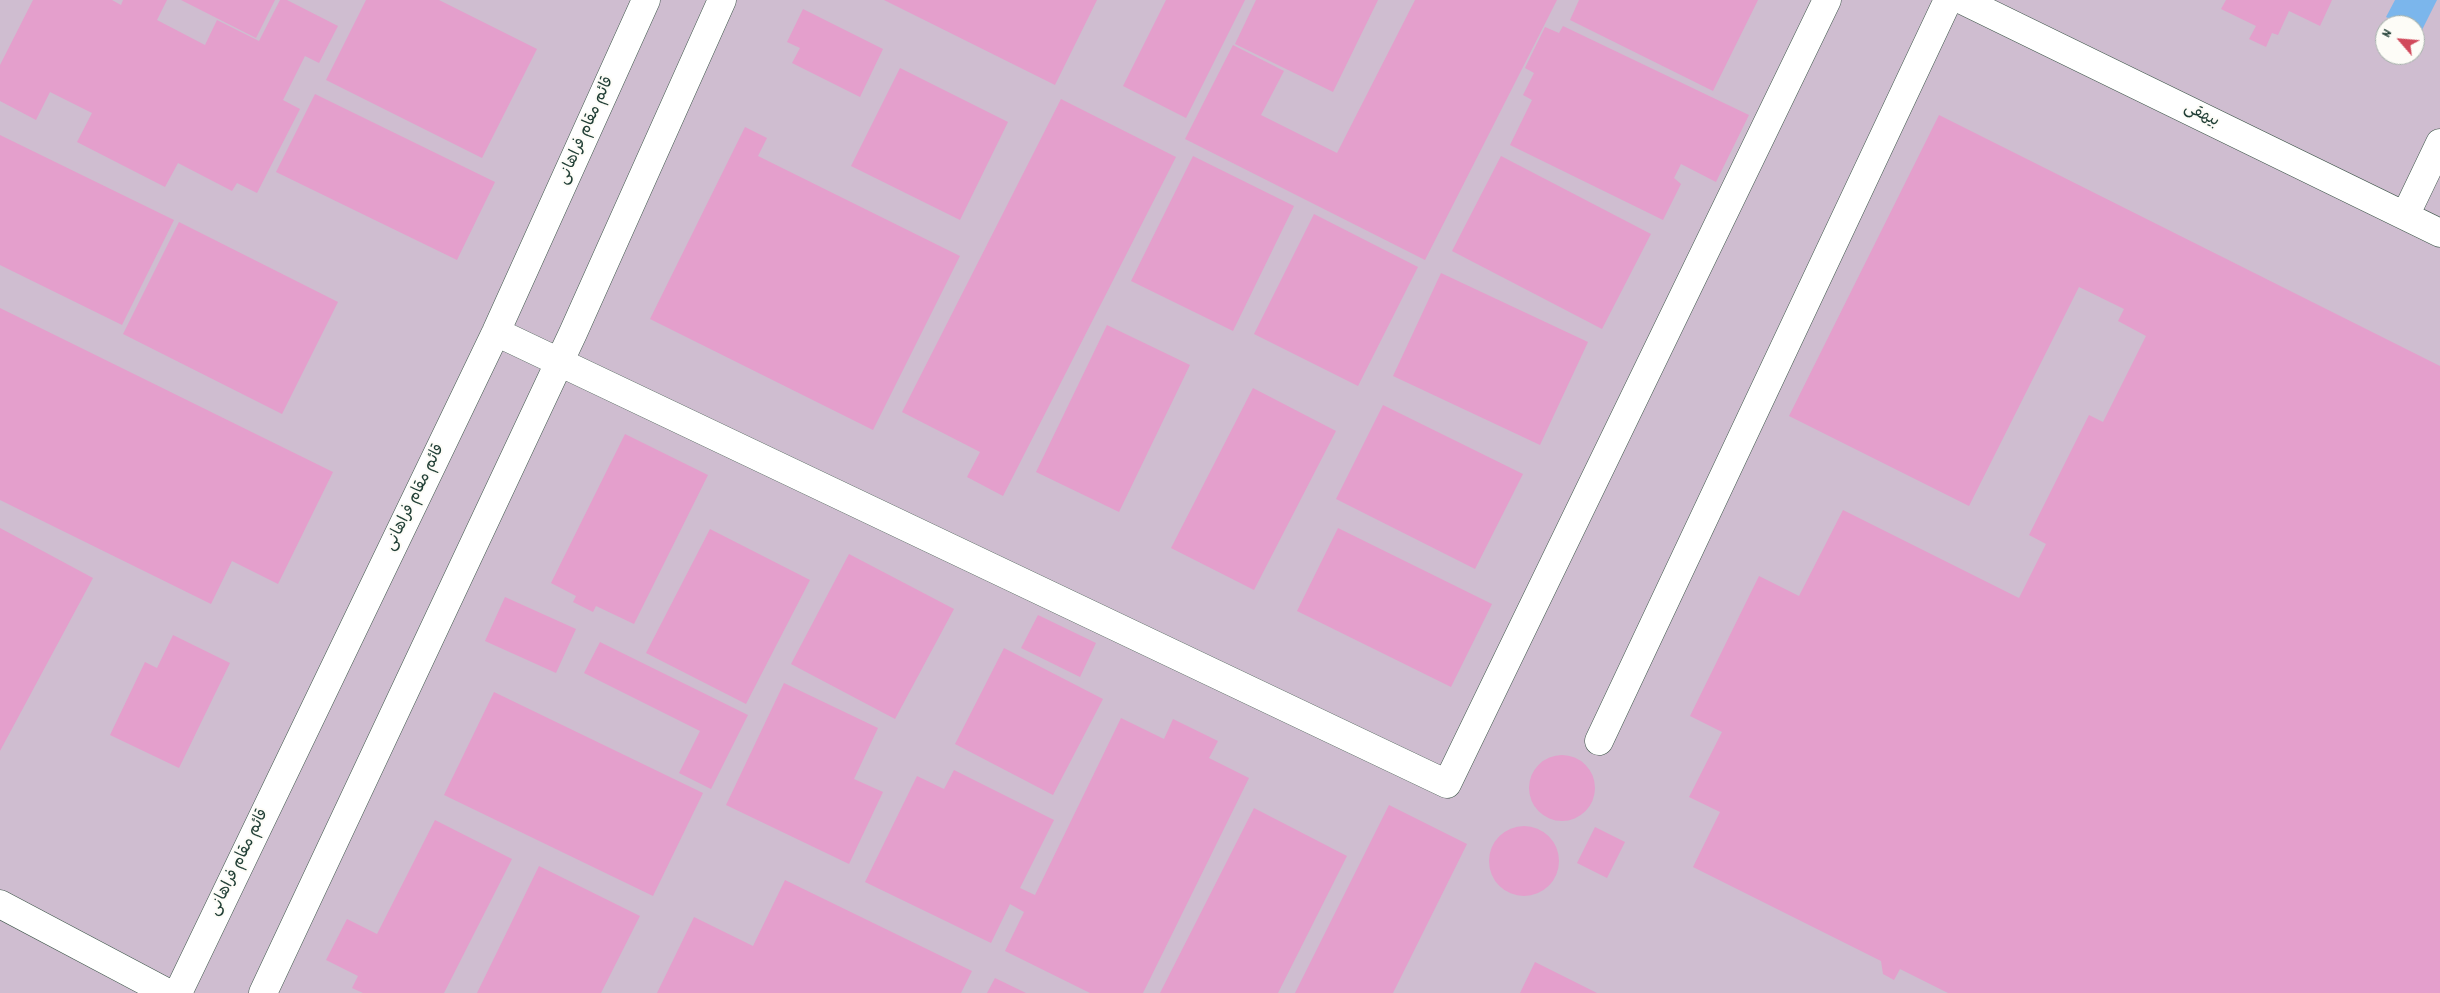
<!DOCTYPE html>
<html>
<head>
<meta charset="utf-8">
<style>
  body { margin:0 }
  #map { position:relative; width:2440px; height:993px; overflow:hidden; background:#eee5c7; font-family:Dekko,sans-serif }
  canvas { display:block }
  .north { position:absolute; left:2375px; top:15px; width:50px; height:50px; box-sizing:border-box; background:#fdfcf7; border:1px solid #a4b0a9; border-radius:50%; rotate:297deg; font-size:14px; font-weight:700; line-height:20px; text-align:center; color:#1f3d34 }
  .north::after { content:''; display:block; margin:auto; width:18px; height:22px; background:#d1495b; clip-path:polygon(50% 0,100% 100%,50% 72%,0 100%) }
</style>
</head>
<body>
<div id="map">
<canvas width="2440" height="993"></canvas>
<div class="north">N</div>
</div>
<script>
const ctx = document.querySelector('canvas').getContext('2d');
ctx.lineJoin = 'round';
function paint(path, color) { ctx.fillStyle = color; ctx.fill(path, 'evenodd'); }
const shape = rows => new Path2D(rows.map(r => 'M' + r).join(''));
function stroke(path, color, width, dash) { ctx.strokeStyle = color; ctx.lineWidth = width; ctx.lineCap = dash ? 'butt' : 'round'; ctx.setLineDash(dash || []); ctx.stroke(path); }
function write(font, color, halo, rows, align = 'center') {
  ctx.font = font + ' Dekko,"Playpen Sans Arabic",sans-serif'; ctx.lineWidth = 4; ctx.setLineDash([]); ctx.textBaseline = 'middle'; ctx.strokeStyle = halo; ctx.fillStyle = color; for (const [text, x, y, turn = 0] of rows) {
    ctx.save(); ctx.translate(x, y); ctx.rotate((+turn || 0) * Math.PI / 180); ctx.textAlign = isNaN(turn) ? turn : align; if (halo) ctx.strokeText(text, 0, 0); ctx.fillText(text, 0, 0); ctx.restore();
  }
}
paint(shape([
  [0,0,2440,0,2440,993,0,993],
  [2385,25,2415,25,2415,55,2385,55]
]), '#cfbdd0');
paint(shape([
  [2395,0,2437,0,2420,34,2415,31,2415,25,2403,25,2386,17]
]), '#7bb6ec');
paint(shape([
  [33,0,112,0,121,5,123,0,167,0,157,20,205,45,217,20,259,41,280,0,287,0,338,26,319,63,305,56,283,100,300,109,257,193,237,183,232,191,178,163,165,187,77,142,92,113,50,92,36,120,0,101,0,65],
  [181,0,275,0,256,38],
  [366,0,439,0,537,49,482,158,326,80],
  [884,0,1097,0,1055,85],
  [1166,0,1245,0,1186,118,1123,86],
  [1256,0,1378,0,1333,92,1235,44],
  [1415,0,1557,0,1425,260,1185,139,1233,45,1284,71,1261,115,1337,153],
  [1579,0,1758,0,1713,91,1570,20],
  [2226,0,2332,0,2320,26,2289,11,2278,35,2272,33,2266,47,2249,39,2256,26,2221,9],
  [803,9,883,49,860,97,792,63,800,48,787,42],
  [1563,26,1749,115,1716,182,1681,164,1674,178,1681,184,1663,220,1510,145,1532,100,1523,95,1534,73,1525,68,1545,27,1559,33],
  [900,68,1008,122,960,220,851,166],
  [315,94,495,182,457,260,276,172],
  [1061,99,1176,157,1003,496,967,477,980,452,902,412],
  [1939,115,2440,366,2440,993,1948,993,1900,969,1894,980,1883,974,1881,961,1693,867,1720,812,1689,797,1722,732,1690,716,1759,576,1799,596,1843,510,2019,598,2046,544,2029,535,2089,415,2103,422,2146,336,2118,321,2124,309,2079,287,1969,506,1789,416],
  [745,127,767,138,758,156,960,256,873,430,650,319],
  [0,135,174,220,122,325,0,265],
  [1193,156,1294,206,1233,331,1131,281],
  [1501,156,1651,234,1602,329,1452,251],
  [1314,214,1418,267,1358,386,1254,334],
  [179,222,338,302,282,414,123,334],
  [1441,273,1588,342,1540,445,1393,376],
  [0,308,333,472,278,584,232,561,211,604,0,500],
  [1107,325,1190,365,1119,512,1036,472],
  [1253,388,1336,431,1254,590,1171,548],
  [1383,405,1523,474,1475,569,1336,499],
  [625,434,708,475,634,624,596,606,593,612,573,602,576,596,551,583],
  [0,528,93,578,0,751],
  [1338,528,1492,604,1451,687,1297,611],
  [710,529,810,580,746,704,646,653],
  [849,554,954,609,895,719,791,664],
  [505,597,576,629,556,673,485,641],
  [1038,615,1096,643,1080,677,1021,648],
  [173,635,230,663,179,768,110,735,145,662,157,668],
  [600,642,748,715,711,789,679,773,700,731,584,673],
  [1004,648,1103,699,1053,795,955,744],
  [784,683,878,728,854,779,883,792,849,864,726,805],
  [494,692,703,793,653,896,444,795],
  [1121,718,1164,739,1173,719,1218,741,1209,758,1249,778,1143,993,1090,993,1005,951,1024,912,1010,904,991,943,865,882,917,776,944,789,954,770,1054,820,1020,888,1035,895],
  '1529 788a33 33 0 1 1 66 0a33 33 0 1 1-66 0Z',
  [1389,805,1467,844,1393,993,1295,993],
  [1254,808,1347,856,1278,993,1160,993],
  [435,820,512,859,444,993,363,993,352,988,358,976,326,960,347,919,377,934],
  '1489 861a35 35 0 1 1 70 0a35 35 0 1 1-70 0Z',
  [1595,827,1625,842,1607,878,1577,863],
  [539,866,640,916,601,993,477,993],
  [785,880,972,971,961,993,657,993,694,917,753,946],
  [1535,962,1597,993,1520,993],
  [995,978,1026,993,987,993]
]), '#e49fcc');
const minor = shape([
  [1962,0,2440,233],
  [2405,216,2440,143],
  [496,332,1447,784,1827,0],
  [1599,741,1948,0],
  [0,904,168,993],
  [178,993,496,332,646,0],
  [263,993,573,333,722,0]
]);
stroke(minor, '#3e564a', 29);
stroke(minor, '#fff', 28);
write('16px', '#1f3d34', '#fdfcf7', [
  ["بیهقی",2201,116,26],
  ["قائم مقام فراهانی",587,131,-66],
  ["قائم مقام فراهانی",416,498,-64],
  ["قائم مقام فراهانی",240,863,-64]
]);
</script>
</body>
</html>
